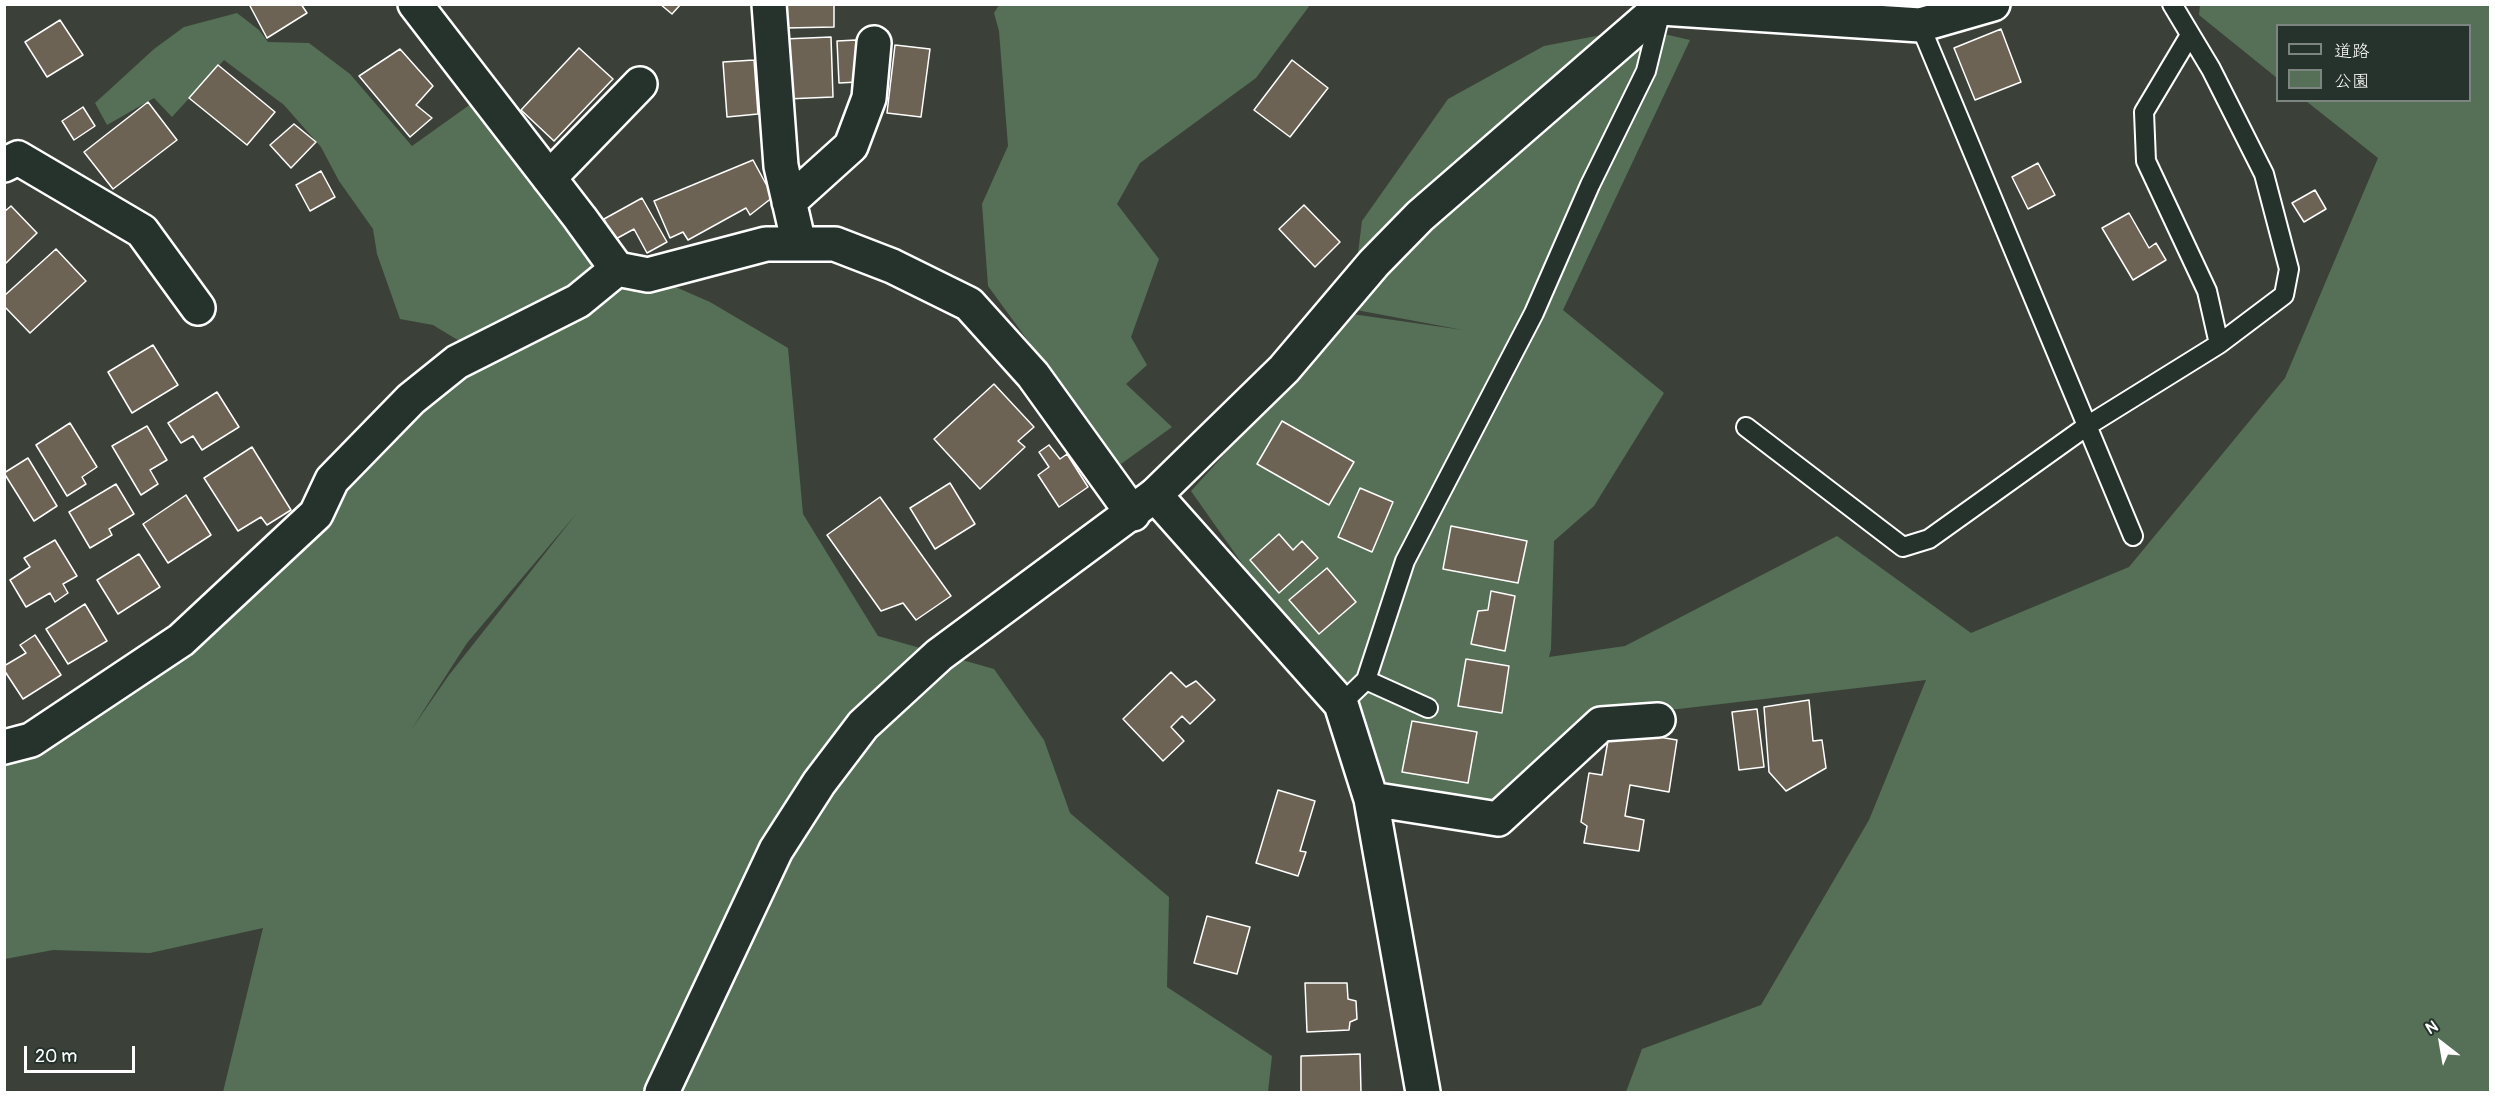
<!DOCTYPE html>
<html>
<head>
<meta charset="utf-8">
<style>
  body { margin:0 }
  #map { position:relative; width:2495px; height:1097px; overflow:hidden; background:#3b4139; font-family:Pangolin,"Klee One",sans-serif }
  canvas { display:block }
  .frame { position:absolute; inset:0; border:6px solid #fff; pointer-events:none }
  .legend { position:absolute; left:2276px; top:24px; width:195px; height:78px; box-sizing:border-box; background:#26332d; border:2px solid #7d8581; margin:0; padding:8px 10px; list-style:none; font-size:18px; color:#fff }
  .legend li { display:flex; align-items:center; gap:12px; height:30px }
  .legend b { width:30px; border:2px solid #7d8581 }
  .north { position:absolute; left:2411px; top:1013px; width:60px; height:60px; -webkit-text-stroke:4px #26332d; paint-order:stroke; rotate:329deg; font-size:16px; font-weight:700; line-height:24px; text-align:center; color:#fff }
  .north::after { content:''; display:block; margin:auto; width:21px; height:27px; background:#fff; clip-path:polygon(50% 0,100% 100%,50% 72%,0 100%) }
  .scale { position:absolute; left:24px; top:1046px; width:111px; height:27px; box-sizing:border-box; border:3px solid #fff; border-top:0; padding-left:8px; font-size:18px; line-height:21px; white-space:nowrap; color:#fff; -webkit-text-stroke:4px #26332d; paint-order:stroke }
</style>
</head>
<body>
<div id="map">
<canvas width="2495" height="1097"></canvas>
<div class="frame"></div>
<ul class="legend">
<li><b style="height:8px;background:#26332d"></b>道路</li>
<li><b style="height:16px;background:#557056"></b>公園</li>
</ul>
<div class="north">N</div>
<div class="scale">20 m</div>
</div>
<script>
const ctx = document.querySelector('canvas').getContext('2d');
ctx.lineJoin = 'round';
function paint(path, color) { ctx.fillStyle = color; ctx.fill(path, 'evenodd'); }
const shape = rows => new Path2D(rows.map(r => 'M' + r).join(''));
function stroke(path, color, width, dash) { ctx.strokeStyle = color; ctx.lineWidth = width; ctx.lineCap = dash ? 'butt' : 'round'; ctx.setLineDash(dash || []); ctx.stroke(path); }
paint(shape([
  [2374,4,2490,5,2490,1092,1626,1092,1642,1049,1761,1005,1869,820,1926,680,1593,719,1493,818,1379,800,1341,704,1191,491,1352,314,1463,330,1351,309,1362,221,1448,99,1544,46,1638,28,1690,40,1563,310,1664,393,1594,506,1554,541,1551,649,1549,657,1625,646,1837,536,1971,633,2129,567,2285,378,2378,158,2306,101,2470,100,2470,26,2278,26,2277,78,2199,15,2200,5],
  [999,5,1310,5,1256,78,1140,163,1117,204,1159,259,1131,337,1147,365,1126,384,1172,427,1121,464,1110,453,988,286,982,204,1008,146,999,31,994,13],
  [237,13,259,30,268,42,309,43,350,74,412,146,482,96,613,270,471,348,433,325,400,319,377,254,373,229,339,181,321,147,284,105,224,60,172,117,154,98,107,125,95,103,154,49,184,27],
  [613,275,648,275,710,302,788,348,803,514,878,636,994,669,1044,740,1070,813,1169,897,1167,987,1272,1056,1268,1092,223,1092,263,928,150,953,53,950,5,959,4,763,168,665,411,399],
  [576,514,449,675,411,730,467,643]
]), '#557056');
const building = shape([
  [249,4,301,4,307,13,267,38,249,4],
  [660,4,681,4,672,14,660,4],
  [785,4,834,4,834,27,786,28,785,4],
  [60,20,83,55,47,77,25,42,60,20],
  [2001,29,2021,82,1975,100,1954,48,2001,29],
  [831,37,833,97,786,99,784,39,831,37],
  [856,40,858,82,839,83,837,41,856,40],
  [895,45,930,49,921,117,887,113,895,45],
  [579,48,613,79,554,141,521,110,579,48],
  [400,49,433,86,416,105,432,118,410,137,359,76,400,49],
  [754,60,758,114,727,117,723,62,754,60],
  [1292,60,1328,88,1290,137,1254,110,1292,60],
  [218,65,275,112,247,145,189,98,218,65],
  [148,102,177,140,113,189,84,152,148,102],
  [83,107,95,126,74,140,62,121,83,107],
  [294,124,316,142,291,168,270,145,294,124],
  [753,160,773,197,750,215,746,208,688,240,683,232,670,238,654,201,753,160],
  [2038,163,2055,195,2028,209,2012,177,2038,163],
  [321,171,335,197,310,211,296,185,321,171],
  [2315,190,2326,209,2304,222,2292,203,2315,190],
  [642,198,667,242,647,253,634,229,614,240,604,219,642,198],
  [1304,205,1340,242,1315,267,1279,229,1304,205],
  [11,206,37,233,4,265,4,212,11,206],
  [2129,213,2149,248,2156,243,2166,260,2133,280,2102,228,2129,213],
  [56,249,86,281,30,333,4,306,4,296,56,249],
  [153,345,178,385,132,413,108,372,153,345],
  [994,384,1034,427,1018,441,1025,447,980,489,934,439,994,384],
  [217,392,239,427,202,450,193,436,181,443,168,423,217,392],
  [1282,421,1354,462,1329,505,1257,464,1282,421],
  [70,423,97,467,82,477,86,484,67,496,36,445,70,423],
  [147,426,167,460,150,470,158,484,141,495,112,446,147,426],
  [1049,445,1060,459,1067,454,1088,487,1059,507,1038,475,1049,467,1039,452,1049,445],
  [252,447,291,510,267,525,261,517,238,531,204,478,252,447],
  [28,458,57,506,34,521,4,473,28,458],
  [950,483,975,524,935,549,910,508,950,483],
  [116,484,134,514,109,529,112,535,90,548,69,512,116,484],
  [1360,488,1393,502,1372,552,1338,537,1360,488],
  [186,495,211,535,168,563,143,524,186,495],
  [880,497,951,596,916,620,903,603,881,611,827,535,880,497],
  [1451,526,1527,541,1518,583,1443,569,1451,526],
  [1279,534,1293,550,1302,541,1318,558,1279,593,1250,560,1279,534],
  [55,540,77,576,63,584,68,593,55,602,50,593,26,607,10,580,30,567,24,558,55,540],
  [139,554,160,587,118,614,97,580,139,554],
  [1327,568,1356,602,1319,634,1289,600,1327,568],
  [1491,591,1515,596,1505,651,1471,644,1478,611,1488,610,1491,591],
  [85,604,107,641,68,664,46,629,85,604],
  [35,635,61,675,23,699,4,670,4,666,26,653,20,645,35,635],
  [1466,659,1509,666,1502,713,1458,706,1466,659],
  [1171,672,1186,687,1196,681,1215,700,1190,724,1182,716,1171,727,1184,741,1163,761,1123,719,1171,672],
  [1809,700,1813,741,1822,740,1826,768,1786,791,1769,772,1764,707,1809,700],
  [1757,709,1764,767,1739,770,1732,712,1757,709],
  [1412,721,1477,732,1468,783,1402,772,1412,721],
  [1610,729,1677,740,1669,792,1630,785,1625,816,1644,820,1639,851,1584,843,1587,826,1581,822,1589,773,1602,775,1610,729],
  [1278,790,1315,801,1300,851,1306,852,1298,876,1256,863,1278,790],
  [1207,916,1250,927,1237,974,1194,963,1207,916],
  [1305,983,1347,983,1348,999,1356,1001,1357,1019,1350,1022,1349,1030,1307,1032,1305,983],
  [1360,1054,1361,1092,1301,1092,1301,1056,1360,1054]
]);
paint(building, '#6c6354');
stroke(building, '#fff', 1.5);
const lane = shape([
  [1920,25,2133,536],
  [2190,35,2144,112,2146,161,2207,291,2219,344],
  [1746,427,1903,547,1929,539,2087,426,2219,344,2284,295,2289,269,2264,174,2211,69,2172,4],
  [1366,680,1428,708],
  [1341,704,1366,680,1405,561,1534,313,1590,185,1646,71,1661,10]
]);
const street = shape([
  [415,4,580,218,617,269,648,275,766,244,835,244,892,266,969,304,1033,375,1133,514],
  [769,4,781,166,799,244],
  [1661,8,1920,25,1993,4],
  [4,165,18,158,142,231,198,308],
  [549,178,640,84],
  [789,202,851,146,869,98,874,43],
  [1155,495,1341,704,1371,799,1423,1092],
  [4,747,31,740,181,640,316,514,332,480,411,399,457,362,578,301,617,269],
  [1371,799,1498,819,1601,724,1658,720]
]);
const secondary = shape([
  [662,1092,776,850,819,783,863,725,939,655,1155,495,1284,369,1374,263,1420,216,1664,4]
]);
stroke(lane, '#fff', 22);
stroke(street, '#fff', 38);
stroke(secondary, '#fff', 38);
stroke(lane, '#26332d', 18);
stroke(street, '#26332d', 33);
stroke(secondary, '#26332d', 33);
</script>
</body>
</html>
